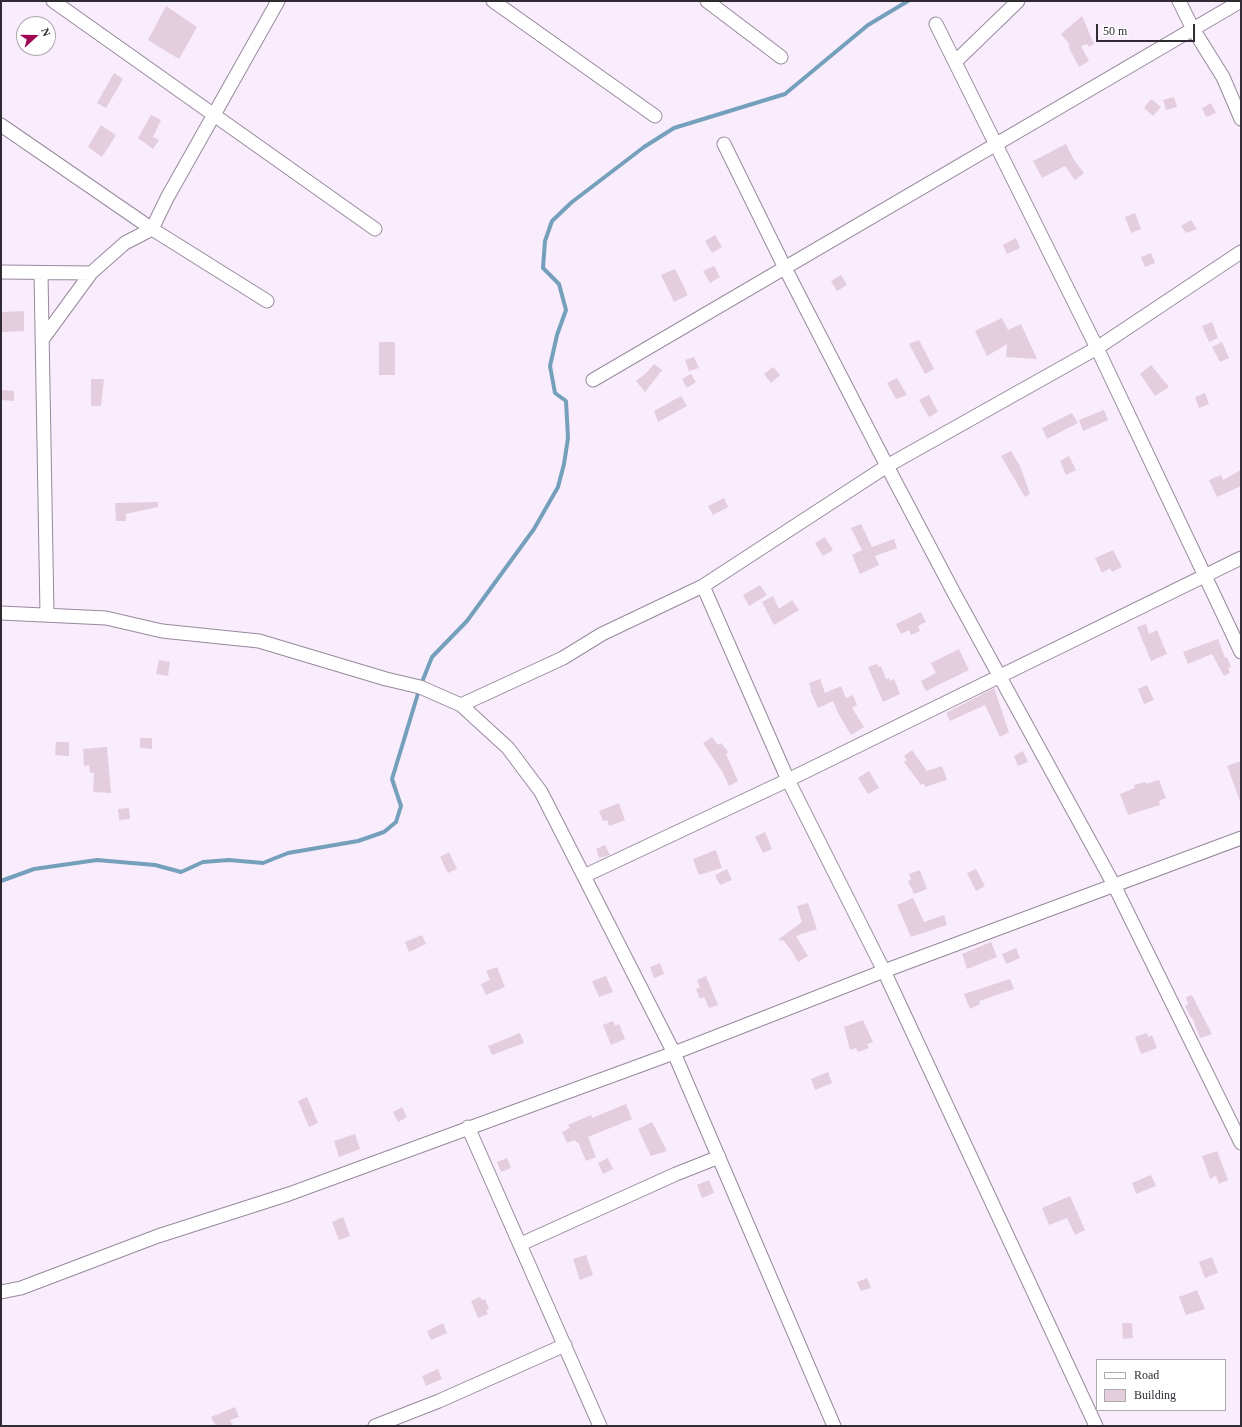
<!DOCTYPE html>
<html>
<head>
<meta charset="utf-8">
<style>
  body { margin:0 }
  #map { position:relative; width:1242px; height:1427px; overflow:hidden; background:#f9ecfd; font-family:"Times New Roman",serif }
  canvas { display:block }
  .frame { position:absolute; inset:0; border:2px solid #302a32; pointer-events:none }
  .legend { position:absolute; left:1096px; top:1359px; width:130px; height:52px; box-sizing:border-box; background:#fff; border:1px solid #acaaad; margin:0; padding:5px 7px; list-style:none; font-size:12px; color:#302a32 }
  .legend li { display:flex; align-items:center; gap:8px; height:20px }
  .legend b { width:20px; border:1px solid #acaaad }
  .north { position:absolute; left:16px; top:16px; width:40px; height:40px; box-sizing:border-box; background:#fff; border:1px solid #acaaad; border-radius:50%; rotate:69deg; font-size:11px; font-weight:700; line-height:16px; text-align:center; color:#302a32 }
  .north::after { content:''; display:block; margin:auto; width:14px; height:18px; background:#9e0853; clip-path:polygon(50% 0,100% 100%,50% 72%,0 100%) }
  .scale { position:absolute; left:1096px; top:24px; width:99px; height:18px; box-sizing:border-box; border:2px solid #302a32; border-top:0; padding-left:5px; font-size:12px; line-height:14px; white-space:nowrap; color:#302a32; -webkit-text-stroke:3px #fff; paint-order:stroke }
</style>
</head>
<body>
<div id="map">
<canvas width="1242" height="1427"></canvas>
<div class="frame"></div>
<ul class="legend">
<li><b style="height:5px;background:#fff"></b>Road</li>
<li><b style="height:11px;background:#e4cddc"></b>Building</li>
</ul>
<div class="north">N</div>
<div class="scale">50 m</div>
</div>
<script>
const ctx = document.querySelector('canvas').getContext('2d');
ctx.lineJoin = 'round';
const shape = rows => new Path2D(rows.map(r => 'M' + r).join(''));
function stroke(path, color, width, dash) { ctx.strokeStyle = color; ctx.lineWidth = width; ctx.lineCap = dash ? 'butt' : 'round'; ctx.setLineDash(dash || []); ctx.stroke(path); }
function paint(path, color) { ctx.fillStyle = color; ctx.fill(path, 'evenodd'); }
stroke(shape([
  [1,881,34,869,97,860,155,865,181,872,203,862,229,860,263,863,288,853,358,841,384,832,396,822,401,806,392,779,420,687,432,657,467,621,534,529,558,487,564,464,568,438,566,401,555,393,550,366,557,335,566,310,559,284,543,268,545,241,552,221,572,202,644,147,674,128,785,94,868,25,908,1]
]), '#75a0bb', 4);
paint(shape([
  [166,6,197,27,179,59,148,40],
  [1082,16,1094,44,1089,47,1087,44,1081,46,1089,61,1079,67,1068,46,1070,45,1061,34],
  [114,73,123,79,106,108,97,103],
  [1174,97,1177,107,1166,110,1163,100],
  [1151,99,1161,107,1153,116,1144,108],
  [1211,103,1216,113,1206,117,1202,108],
  [151,115,161,120,153,137,159,140,153,149,138,138],
  [101,125,116,135,102,157,88,147],
  [1066,144,1074,160,1084,173,1075,180,1065,166,1042,178,1033,161],
  [1135,213,1141,229,1131,233,1125,217],
  [1191,220,1197,229,1186,233,1181,226],
  [715,235,722,247,712,253,705,241],
  [1016,238,1020,248,1007,254,1003,245],
  [1151,253,1155,263,1145,267,1141,257],
  [714,266,720,277,710,283,703,271],
  [675,269,688,295,674,302,661,275],
  [841,275,847,285,837,291,831,281],
  [24,311,24,331,1,332,1,312],
  [1002,318,1008,330,1021,324,1037,359,1006,357,1007,344,987,356,975,331],
  [1212,322,1218,338,1209,342,1202,326],
  [919,340,934,369,925,374,909,344],
  [379,342,395,342,395,375,379,375],
  [1222,342,1229,358,1220,362,1212,347],
  [694,357,699,368,689,371,685,360],
  [654,364,662,370,645,392,636,381,646,373],
  [1151,365,1169,387,1155,396,1140,374],
  [773,367,780,375,771,383,764,374],
  [691,374,696,382,687,388,682,379],
  [897,378,907,395,896,399,887,383],
  [91,379,104,379,101,406,91,406],
  [1,390,14,391,14,401,1,400],
  [1205,393,1209,404,1199,408,1195,397],
  [929,395,938,412,929,417,919,400],
  [681,396,687,406,658,422,654,411],
  [1104,410,1108,420,1083,431,1079,420],
  [1072,413,1078,423,1047,439,1042,428],
  [1011,451,1020,466,1030,494,1025,497,1001,456],
  [1069,456,1076,470,1066,475,1060,461],
  [1241,470,1241,486,1217,497,1209,480,1221,475,1223,480],
  [724,498,728,507,713,515,708,506],
  [158,502,158,507,126,514,126,521,116,521,115,503],
  [861,524,872,547,894,539,897,548,875,556,879,565,860,574,852,555,862,550,851,528],
  [825,537,833,550,823,556,815,543],
  [1113,550,1122,567,1112,572,1110,568,1102,573,1095,558],
  [760,585,767,595,749,606,743,595],
  [773,596,779,609,792,600,799,610,774,625,762,602],
  [921,612,926,622,918,626,920,631,911,635,909,630,901,634,896,624],
  [1146,624,1149,634,1157,630,1167,654,1151,661,1137,627],
  [1218,639,1225,658,1227,657,1231,667,1228,668,1230,673,1224,676,1212,654,1188,664,1183,652],
  [959,649,969,670,926,691,921,681,936,673,931,663],
  [159,660,170,662,168,676,156,674],
  [877,664,879,667,881,666,886,679,889,678,890,681,894,679,900,694,883,702,868,667],
  [820,679,825,693,841,686,846,698,853,695,857,705,852,708,864,727,851,735,838,713,833,701,818,708,810,690,811,689,809,683],
  [1147,685,1154,700,1144,704,1138,689],
  [994,688,1009,732,1000,737,985,705,950,721,946,713],
  [712,737,718,745,721,743,728,752,726,754,738,781,729,786,723,773,703,743],
  [140,738,152,738,152,749,140,748],
  [56,742,69,742,69,756,55,755],
  [107,747,111,793,93,792,94,773,90,773,89,765,84,766,83,749],
  [912,750,927,771,942,766,947,780,925,787,924,783,921,785,904,762,907,760,904,756],
  [1023,751,1028,762,1018,766,1014,756],
  [1241,761,1241,801,1240,801,1227,766],
  [869,771,879,788,868,794,858,778],
  [1159,780,1166,798,1159,801,1160,805,1128,815,1120,794,1135,788,1134,785,1145,782,1146,784],
  [619,803,625,820,609,826,607,820,603,821,599,811],
  [129,808,130,819,119,820,118,809],
  [765,832,772,849,763,853,755,837],
  [605,845,610,855,599,858,596,849],
  [716,850,722,868,699,875,693,859],
  [449,852,457,869,448,873,440,857],
  [727,869,732,880,720,885,715,875],
  [976,869,985,886,976,891,967,873],
  [920,870,927,889,914,894,908,881,911,880,909,874],
  [913,898,924,922,944,915,947,925,911,937,897,905],
  [808,903,817,929,796,936,808,956,798,962,791,950,783,940,780,941,779,939,802,922,797,906],
  [422,935,426,944,409,952,405,942],
  [991,942,997,957,967,969,962,954],
  [1016,948,1020,958,1006,964,1002,954],
  [660,963,664,974,654,978,650,967],
  [497,967,505,987,486,995,481,984,490,980,486,971],
  [606,976,613,992,599,997,592,981],
  [706,976,718,1005,709,1008,704,997,700,999,696,989,700,988,697,980],
  [1010,979,1014,989,979,1001,980,1004,970,1009,964,994],
  [1192,995,1197,1005,1212,1034,1200,1038,1192,1017,1191,1018,1185,1006,1188,1004,1186,997],
  [863,1020,873,1042,867,1044,869,1048,858,1052,856,1048,850,1050,844,1027],
  [613,1021,615,1026,619,1024,625,1039,611,1045,603,1025],
  [520,1033,524,1043,492,1055,488,1046],
  [1147,1033,1148,1037,1152,1035,1157,1048,1141,1054,1135,1037],
  [828,1072,832,1083,815,1090,811,1079],
  [307,1097,318,1123,309,1127,298,1101],
  [626,1104,632,1119,588,1137,596,1157,586,1161,578,1142,576,1142,575,1140,567,1143,562,1132,570,1128,568,1125,591,1115,592,1118],
  [402,1107,407,1117,398,1122,393,1112],
  [652,1122,667,1151,651,1156,638,1129],
  [355,1134,360,1149,339,1157,334,1141],
  [1217,1151,1228,1180,1219,1184,1216,1176,1210,1179,1202,1156],
  [507,1158,511,1168,501,1172,497,1162],
  [608,1158,613,1169,603,1174,598,1163],
  [1151,1175,1156,1186,1136,1194,1132,1183],
  [709,1180,714,1193,702,1198,697,1185],
  [1070,1196,1085,1230,1075,1235,1067,1218,1049,1225,1042,1208],
  [343,1217,350,1236,339,1240,332,1222],
  [586,1255,593,1275,580,1280,573,1259],
  [1212,1257,1218,1273,1205,1278,1199,1262],
  [867,1278,871,1288,861,1291,857,1282],
  [1197,1290,1205,1309,1186,1315,1179,1297],
  [480,1297,482,1300,485,1299,489,1309,486,1310,488,1314,478,1318,471,1301],
  [443,1323,447,1333,431,1340,427,1331],
  [1122,1323,1132,1323,1133,1338,1123,1339],
  [438,1369,442,1379,426,1386,422,1376],
  [235,1407,239,1417,230,1420,233,1426,216,1426,211,1417]
]), '#e4cddc');
const minor = shape([
  [53,1,375,229],
  [493,1,655,116],
  [707,1,781,57],
  [1179,1,1193,29,1223,77,1241,119],
  [936,24,1097,348,1241,652],
  [955,62,1018,1],
  [1,125,152,229,267,301],
  [724,144,785,268,887,466,954,593,1114,885,1241,1143],
  [1,272,91,273],
  [41,273,47,614],
  [42,340,91,273,125,243,152,229,167,198,278,1],
  [593,380,1241,1],
  [703,586,788,780,884,971,1096,1426],
  [1,613,106,618,162,631,259,641,386,679,420,687,461,705,508,748,541,792,674,1053,834,1426],
  [461,705,563,658,602,634,703,586,887,466,1097,348,1241,252],
  [584,876,788,780,1241,558],
  [468,1127,600,1426],
  [521,1244,676,1174,719,1157],
  [1,1292,21,1288,158,1236,289,1194,674,1053,884,971,1241,838],
  [375,1426,439,1401,565,1345]
]);
stroke(minor, '#97899c', 15);
stroke(minor, '#fff', 13);
</script>
</body>
</html>
